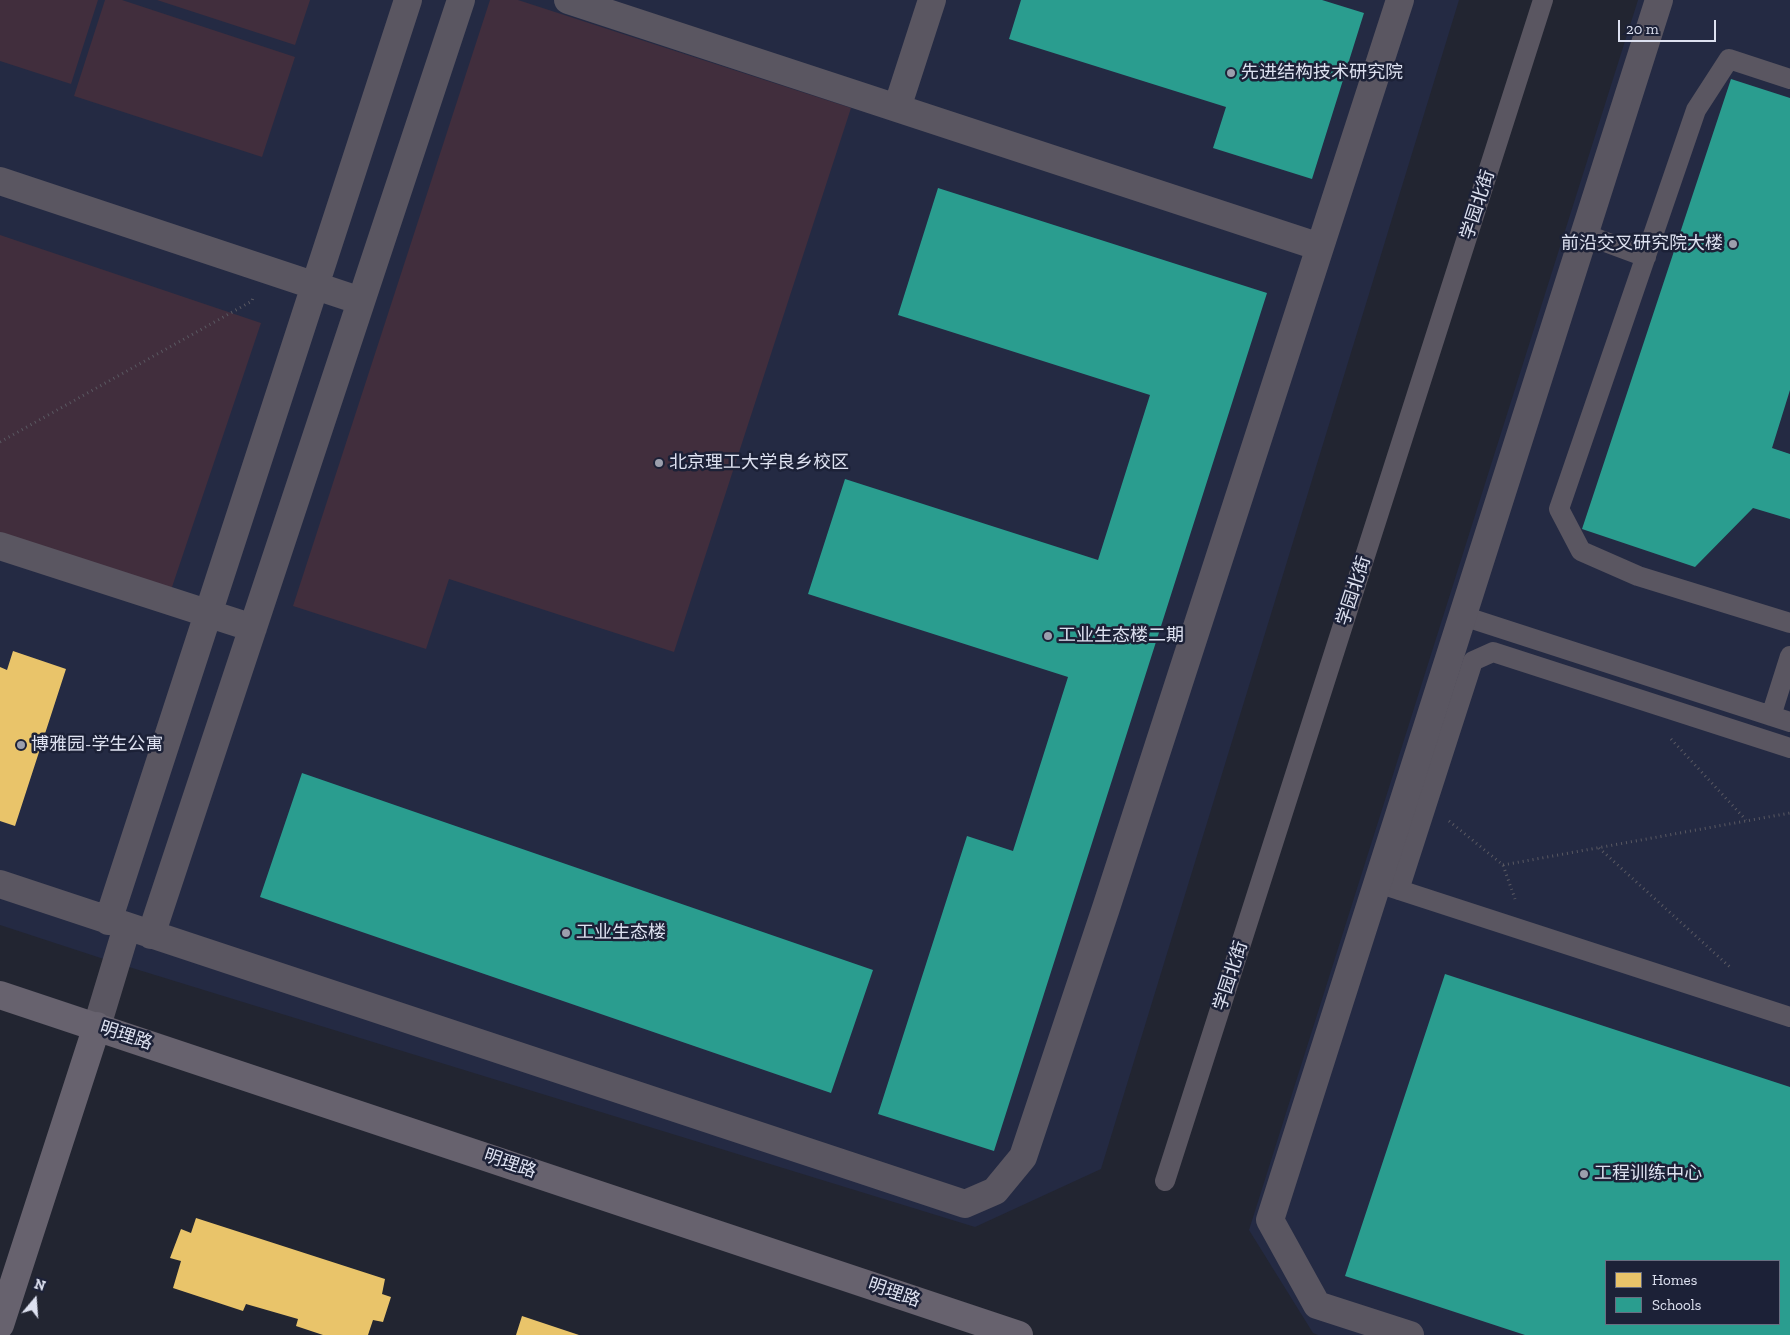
<!DOCTYPE html>
<html>
<head>
<meta charset="utf-8">
<style>
  body { margin:0 }
  #map { position:relative; width:1790px; height:1335px; overflow:hidden; background:#222531; font-family:"Zilla Slab",serif }
  canvas { display:block }
  .legend { position:absolute; left:1605px; top:1260px; width:175px; height:65px; box-sizing:border-box; background:#1c2137; border:1px solid #696e81; margin:0; padding:6px 9px; list-style:none; font-size:15px; color:#dde1f0 }
  .legend li { display:flex; align-items:center; gap:10px; height:25px }
  .legend b { width:25px; border:1px solid #696e81 }
  .north { position:absolute; left:10px; top:1275px; width:50px; height:50px; -webkit-text-stroke:4px #1c2137; paint-order:stroke; rotate:18deg; font-size:14px; font-weight:700; line-height:20px; text-align:center; color:#dde1f0 }
  .north::after { content:''; display:block; margin:auto; width:18px; height:22px; background:#dde1f0; clip-path:polygon(50% 0,100% 100%,50% 72%,0 100%) }
  .scale { position:absolute; left:1618px; top:20px; width:98px; height:22px; box-sizing:border-box; border:2px solid #dde1f0; border-top:0; padding-left:6px; font-size:15px; line-height:18px; white-space:nowrap; color:#dde1f0; -webkit-text-stroke:4px #1c2137; paint-order:stroke }
</style>
</head>
<body>
<div id="map">
<canvas width="1790" height="1335"></canvas>
<ul class="legend">
<li><b style="height:14px;background:#e9c46a"></b>Homes</li>
<li><b style="height:14px;background:#2a9d8f"></b>Schools</li>
</ul>
<div class="north">N</div>
<div class="scale">20 m</div>
</div>
<script>
const ctx = document.querySelector('canvas').getContext('2d');
ctx.lineJoin = 'round';
function paint(path, color) { ctx.fillStyle = color; ctx.fill(path, 'evenodd'); }
const shape = rows => new Path2D(rows.map(r => 'M' + r).join(''));
function stroke(path, color, width, dash) { ctx.strokeStyle = color; ctx.lineWidth = width; ctx.lineCap = dash ? 'butt' : 'round'; ctx.setLineDash(dash || []); ctx.stroke(path); }
function write(font, color, halo, rows, align = 'center') {
  ctx.font = font + ' "Zilla Slab","Noto Sans SC",serif'; ctx.lineWidth = 5; ctx.setLineDash([]); ctx.textBaseline = 'middle'; ctx.strokeStyle = halo; ctx.fillStyle = color; for (const [text, x, y, turn = 0] of rows) {
    ctx.save(); ctx.translate(x, y); ctx.rotate((+turn || 0) * Math.PI / 180); ctx.textAlign = isNaN(turn) ? turn : align; if (halo) ctx.strokeText(text, 0, 0); ctx.fillText(text, 0, 0); ctx.restore();
  }
}
paint(shape([
  [0,0,1459,0,1101,1169,975,1227,116,963,0,925],
  [1638,0,1790,0,1790,1335,1318,1335,1313,1333,1249,1230],
  [1606,1261,1779,1261,1779,1324,1606,1324]
]), '#242a43');
paint(shape([
  [0,0,98,0,71,84,0,61],
  [105,0,122,0,295,57,262,157,74,96],
  [157,0,310,0,295,45],
  [490,0,518,0,851,108,674,652,449,579,426,649,293,606],
  [0,235,261,323,171,590,0,533]
]), '#412e3d');
paint(shape([
  [13,651,66,669,15,826,0,821,0,667,7,670],
  [196,1218,385,1279,382,1294,391,1297,383,1322,373,1320,368,1335,323,1335,296,1326,298,1319,246,1304,243,1311,173,1288,181,1261,170,1258,181,1229,191,1233],
  [522,1316,579,1335,516,1335]
]), '#e9c46a');
paint(shape([
  [1021,0,1322,0,1364,13,1312,179,1213,148,1226,107,1009,39],
  [1731,79,1790,98,1790,390,1772,448,1790,454,1790,519,1753,508,1695,567,1582,529],
  [938,188,1267,293,994,1151,878,1114,967,836,1013,851,1068,677,808,594,845,479,1098,560,1150,395,898,315],
  [302,773,873,970,831,1093,260,897],
  [1445,974,1790,1087,1790,1335,1525,1335,1345,1276],
  [1606,1261,1779,1261,1779,1324,1606,1324]
]), '#2a9d8f');
stroke(shape([
  [0,442,252,301,253,297],
  [1671,739,1746,820],
  [1449,821,1503,865,1515,899],
  [1599,848,1731,968],
  [1503,865,1790,813]
]), '#5a5962', 3, [1, 4]);
stroke(shape([
  [1790,79,1729,59,1696,110,1559,509,1581,551,1638,576,1790,623],
  [1584,234,1646,257],
  [1463,616,1790,722],
  [1771,716,1790,656],
  [1387,886,1790,1017],
  [1399,890,1473,661,1493,652,1790,748],
  [1165,1181,1543,0]
]), '#5a5661', 20);
stroke(shape([
  [568,0,1320,247],
  [897,108,932,0],
  [0,181,361,301],
  [0,546,253,628],
  [0,884,965,1204,995,1191,1023,1157,1106,908,1400,0],
  [108,921,408,0],
  [151,935,461,0],
  [97,1026,127,927],
  [1410,1335,1317,1305,1270,1220,1659,0]
]), '#5a5661', 28);
stroke(shape([
  [0,995,1019,1335],
  [0,1325,97,1026]
]), '#67626e', 28);
for (const [x, y, r, color] of [
  [1231,73,5,"#9c9fad"],
  [1733,244,5,"#9c9fad"],
  [659,463,5,"#9c9fad"],
  [1048,636,5,"#9c9fad"],
  [21,745,5,"#9c9fad"],
  [566,933,5,"#9c9fad"],
  [1584,1174,5,"#9c9fad"]
]) { const dot = new Path2D(); dot.arc(x, y, r, 0, 2 * Math.PI); ctx.fillStyle = color; ctx.fill(dot); stroke(dot, '#1c2137', 2); }
write('18px', '#dde1f0', '#1c2137', [
  ["先进结构技术研究院",1241,73],
  ["前沿交叉研究院大楼",1723,244,"right"],
  ["北京理工大学良乡校区",669,463],
  ["工业生态楼二期",1058,636],
  ["博雅园-学生公寓",31,745],
  ["工业生态楼",576,933],
  ["工程训练中心",1594,1174]
], 'left');
write('18px', '#dde1f0', '#1c2137', [
  ["学园北街",1478,205,-72],
  ["学园北街",1354,591,-72],
  ["学园北街",1231,976,-72],
  ["明理路",126,1036,18],
  ["明理路",510,1164,19],
  ["明理路",894,1293,19]
]);
</script>
</body>
</html>
